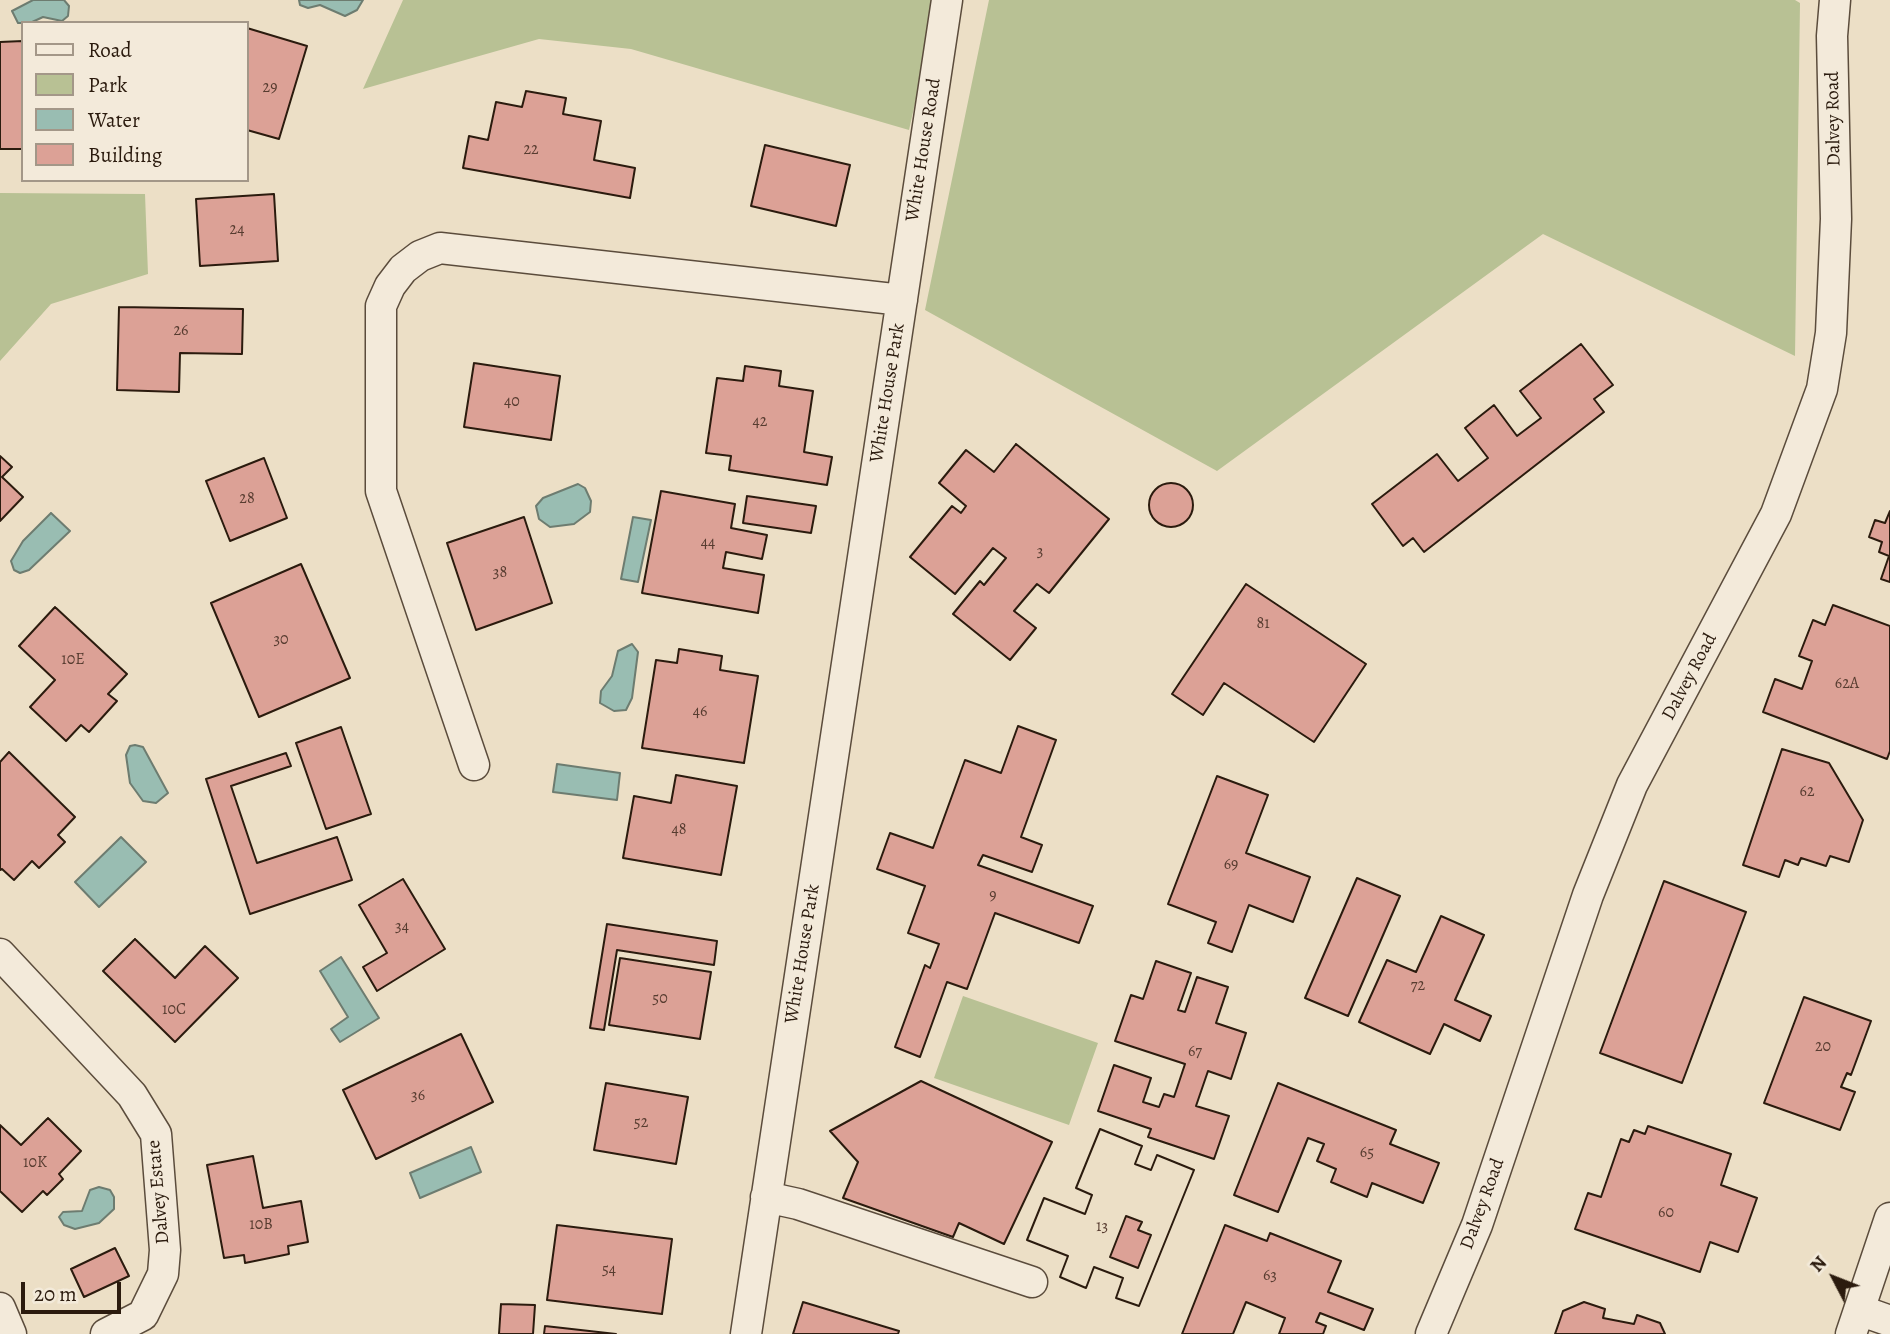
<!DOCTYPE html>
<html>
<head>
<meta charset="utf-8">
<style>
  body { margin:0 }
  #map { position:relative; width:1890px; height:1334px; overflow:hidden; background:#ecdfc6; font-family:Alegreya,serif }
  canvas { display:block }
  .legend { position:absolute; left:21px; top:21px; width:228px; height:161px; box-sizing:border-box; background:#f3eada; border:2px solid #a39788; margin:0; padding:9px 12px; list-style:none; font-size:21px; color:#2b1b0e }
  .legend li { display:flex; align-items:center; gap:14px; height:35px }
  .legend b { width:35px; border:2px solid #a39788 }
  .north { position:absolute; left:1799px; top:1243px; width:70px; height:70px; -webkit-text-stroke:5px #f3eada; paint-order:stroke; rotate:312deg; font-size:19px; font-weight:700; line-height:28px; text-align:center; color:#2b1b0e }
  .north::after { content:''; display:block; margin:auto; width:24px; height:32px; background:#2b1b0e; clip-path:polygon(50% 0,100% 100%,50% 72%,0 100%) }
  .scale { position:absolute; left:21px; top:1282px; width:100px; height:32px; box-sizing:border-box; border:4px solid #2b1b0e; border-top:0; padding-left:9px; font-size:21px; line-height:24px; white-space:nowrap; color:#2b1b0e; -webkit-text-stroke:5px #f3eada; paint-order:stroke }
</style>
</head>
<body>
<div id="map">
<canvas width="1890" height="1334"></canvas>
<ul class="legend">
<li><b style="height:9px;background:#f3eada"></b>Road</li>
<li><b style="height:19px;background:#b8c194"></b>Park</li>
<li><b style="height:19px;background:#99bdb2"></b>Water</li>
<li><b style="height:19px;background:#dca196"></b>Building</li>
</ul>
<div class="north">N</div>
<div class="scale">20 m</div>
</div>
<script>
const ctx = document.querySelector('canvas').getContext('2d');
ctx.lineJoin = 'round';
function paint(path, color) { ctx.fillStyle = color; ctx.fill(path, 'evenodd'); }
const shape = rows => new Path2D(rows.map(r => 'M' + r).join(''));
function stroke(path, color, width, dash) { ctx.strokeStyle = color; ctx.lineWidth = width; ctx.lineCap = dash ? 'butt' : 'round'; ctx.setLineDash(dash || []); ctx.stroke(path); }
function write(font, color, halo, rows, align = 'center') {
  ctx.font = font + ' Alegreya,serif'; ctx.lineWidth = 6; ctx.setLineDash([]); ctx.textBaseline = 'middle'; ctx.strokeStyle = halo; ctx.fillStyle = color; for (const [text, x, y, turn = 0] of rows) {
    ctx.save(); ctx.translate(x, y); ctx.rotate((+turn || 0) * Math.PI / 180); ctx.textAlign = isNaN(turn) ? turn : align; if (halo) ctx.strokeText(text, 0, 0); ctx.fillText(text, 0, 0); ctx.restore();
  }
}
paint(shape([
  [403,0,938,0,909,130,631,49,539,39,363,89],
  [989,0,1795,0,1800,3,1795,356,1543,234,1217,471,925,310],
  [0,193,145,194,148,274,51,304,0,361],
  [963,996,1098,1043,1069,1125,934,1078]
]), '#b8c194');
const water = shape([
  [33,0,64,0,69,6,68,16,62,21,43,17,30,23,18,23,12,11,33,0],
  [299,0,363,0,357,10,345,16,320,5,308,8,300,5,299,0],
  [578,484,585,488,591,501,590,512,574,524,550,527,539,519,536,506,543,498,578,484],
  [51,513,70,531,29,570,20,573,14,570,11,561,23,541,51,513],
  [633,517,651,520,638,582,621,579,633,517],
  [632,644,638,652,632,698,626,710,614,711,600,703,601,691,612,676,618,651,632,644],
  [135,745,143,747,168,793,156,803,143,801,130,783,126,755,130,746,135,745],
  [557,764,620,773,617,800,553,792,557,764],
  [121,837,146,862,99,907,75,882,121,837],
  [341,957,379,1018,340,1042,331,1029,348,1017,320,971,341,957],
  [471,1147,481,1172,420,1198,410,1173,471,1147],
  [99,1187,110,1190,114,1197,114,1209,99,1223,75,1229,64,1225,59,1217,63,1212,82,1211,90,1190,99,1187]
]);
paint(water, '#99bdb2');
stroke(water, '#6d7c70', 2);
const building = shape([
  [247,28,307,46,279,139,247,130,247,28],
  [23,41,23,149,0,149,0,42,23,41],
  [526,91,566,98,563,114,601,121,594,160,635,168,630,198,463,168,469,136,488,140,496,102,522,107,526,91],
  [765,145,850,165,836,226,751,206,765,145],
  [274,194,278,261,200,266,196,199,274,194],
  [119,307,243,309,242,354,180,353,179,392,117,390,119,307],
  [1581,344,1613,385,1594,399,1604,412,1424,552,1413,538,1403,546,1372,504,1437,454,1458,481,1488,458,1465,428,1494,405,1517,436,1541,418,1520,391,1581,344],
  [474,363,560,376,551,440,464,427,474,363],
  [745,366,781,371,779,386,813,391,804,452,832,457,827,485,729,470,731,456,706,453,717,378,743,381,745,366],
  [1016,444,1109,519,1049,593,1037,584,1014,611,1036,628,1010,660,953,614,980,581,984,585,1006,558,993,548,955,594,910,557,952,506,961,513,966,506,939,483,966,450,994,472,1016,444],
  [0,456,12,467,2,477,23,497,0,521,0,456],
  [264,458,287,518,230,541,206,481,264,458],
  '1149 505a22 22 0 1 1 44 0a22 22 0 1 1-44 0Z',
  [661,491,735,504,731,528,767,535,762,559,726,552,723,568,764,575,758,613,642,593,661,491],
  [747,496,816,506,811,533,743,523,747,496],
  [1890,511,1890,582,1881,579,1889,556,1879,552,1882,542,1869,537,1875,520,1885,523,1890,511],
  [524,517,552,603,476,630,447,543,524,517],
  [301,564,350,678,259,717,211,603,301,564],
  [1246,584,1366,664,1314,742,1224,683,1203,715,1172,694,1246,584],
  [1833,605,1890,626,1890,751,1887,759,1763,712,1775,679,1802,689,1812,661,1799,656,1813,620,1825,625,1833,605],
  [55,607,127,674,108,694,117,701,89,732,81,725,66,741,30,707,55,680,19,646,55,607],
  [679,649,722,656,720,670,758,676,744,763,642,748,656,660,677,663,679,649],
  [1018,726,1056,740,1021,837,1042,845,1032,872,983,855,978,865,1093,906,1079,943,995,913,967,989,947,982,920,1057,895,1047,925,965,930,968,939,944,908,933,925,886,877,869,890,833,933,848,965,760,1001,773,1018,726],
  [341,727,371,814,326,829,296,743,341,727],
  [1782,749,1829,763,1863,820,1849,862,1830,856,1826,866,1801,858,1798,865,1785,860,1779,877,1743,865,1782,749],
  [9,752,75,817,58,835,65,842,39,868,32,861,14,880,2,869,0,870,0,762,9,752],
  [286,753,291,766,231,786,257,863,337,837,352,880,250,914,206,779,286,753],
  [676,775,737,786,721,875,623,858,634,796,671,803,676,775],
  [1217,776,1268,795,1246,853,1310,877,1293,922,1249,905,1232,952,1208,943,1216,922,1168,904,1217,776],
  [1357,878,1400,896,1348,1016,1305,998,1357,878],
  [403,879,445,949,377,991,363,967,387,953,359,905,403,879],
  [1664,881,1746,912,1682,1083,1600,1053,1664,881],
  [1441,916,1484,935,1455,1000,1491,1016,1480,1041,1444,1024,1430,1054,1359,1022,1387,960,1416,972,1441,916],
  [607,924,717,941,714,965,617,950,604,1030,590,1028,607,924],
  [135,939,175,978,205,946,238,978,175,1042,103,971,135,939],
  [620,958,711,972,700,1039,609,1025,620,958],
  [1156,961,1191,973,1178,1010,1185,1012,1197,977,1228,987,1216,1023,1246,1033,1231,1079,1208,1071,1196,1106,1229,1116,1214,1159,1148,1137,1151,1129,1098,1111,1114,1065,1151,1078,1143,1102,1159,1107,1164,1094,1174,1097,1185,1064,1115,1041,1131,995,1143,999,1156,961],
  [1804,997,1871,1021,1851,1075,1847,1073,1841,1087,1855,1092,1840,1130,1764,1103,1804,997],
  [461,1034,493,1102,376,1159,343,1090,461,1034],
  [921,1081,1052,1142,1004,1244,959,1223,953,1237,843,1198,858,1162,830,1131,921,1081],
  [606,1083,688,1097,676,1164,594,1150,606,1083],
  [1278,1083,1396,1130,1390,1144,1439,1163,1423,1203,1372,1183,1367,1197,1331,1182,1336,1169,1317,1161,1324,1144,1308,1138,1278,1212,1234,1195,1278,1083],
  [48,1118,81,1151,59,1174,63,1179,47,1195,43,1191,22,1212,0,1191,0,1125,21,1145,48,1118],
  [1648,1126,1731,1154,1721,1185,1757,1198,1738,1252,1710,1242,1700,1272,1575,1229,1588,1193,1601,1197,1621,1139,1629,1142,1634,1130,1645,1134,1648,1126],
  [1100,1129,1142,1146,1135,1164,1151,1170,1157,1155,1194,1170,1139,1306,1116,1298,1123,1278,1094,1267,1086,1288,1060,1277,1068,1256,1027,1240,1044,1198,1085,1214,1092,1195,1076,1188,1100,1129],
  [1126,1216,1142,1222,1138,1230,1151,1235,1138,1268,1110,1257,1126,1216],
  [1100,1129,1142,1146,1135,1164,1151,1170,1157,1155,1194,1170,1139,1306,1116,1298,1123,1278,1094,1267,1086,1288,1060,1277,1068,1256,1027,1240,1044,1198,1085,1214,1092,1195,1076,1188,1100,1129],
  [253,1156,263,1208,301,1201,308,1242,288,1246,289,1254,245,1263,244,1255,224,1258,207,1165,253,1156],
  [557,1225,672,1239,662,1314,547,1300,557,1225],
  [1225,1225,1267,1241,1270,1233,1341,1261,1328,1292,1373,1309,1364,1330,1320,1313,1316,1322,1326,1326,1323,1334,1279,1334,1285,1318,1246,1302,1233,1334,1182,1334,1225,1225],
  [115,1248,129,1276,84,1297,71,1269,115,1248],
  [803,1302,899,1331,898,1334,793,1334,803,1302],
  [1584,1302,1605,1309,1603,1318,1634,1324,1637,1315,1660,1323,1665,1334,1555,1334,1563,1311,1584,1302],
  [501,1304,535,1305,533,1334,499,1334,501,1304],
  [545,1326,616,1334,544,1334,545,1326]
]);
paint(building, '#dca196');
stroke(building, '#2b1b0e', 2);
const minor = shape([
  [474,765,381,491,381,306,390,286,403,269,420,256,440,248,902,300],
  [0,954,132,1095,156,1134,165,1250,163,1274,143,1315,106,1334],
  [766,1197,798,1204,1032,1282],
  [0,1308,11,1334],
  [1859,1310,1890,1321],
  [746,1334,947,0],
  [1431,1334,1477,1225,1588,895,1632,785,1776,514,1822,389,1831,333,1836,219,1832,36,1835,0],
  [1851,1334,1890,1218]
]);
stroke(minor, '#5b4c3c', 33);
stroke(minor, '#f3eada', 30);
write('16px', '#573c30', null, [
  ["29",270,88],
  ["22",531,150],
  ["24",237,230],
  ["26",181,331],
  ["40",512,402],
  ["42",760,422],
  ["28",247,499],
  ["44",708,543],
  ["3",1040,552],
  ["38",500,573],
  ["81",1263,624],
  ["30",281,640],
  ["10E",73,660],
  ["62A",1847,684],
  ["46",700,712],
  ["62",1807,792],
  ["48",679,830],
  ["69",1231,865],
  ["9",993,896],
  ["34",402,927],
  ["72",1418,986],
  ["50",660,999],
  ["10C",174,1010],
  ["20",1823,1047],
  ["67",1195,1052],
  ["36",418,1096],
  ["52",641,1123],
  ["65",1367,1153],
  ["10K",35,1163],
  ["60",1666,1213],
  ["10B",261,1225],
  ["13",1102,1227],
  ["54",609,1270],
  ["63",1270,1276]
]);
write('19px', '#2b1b0e', '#f3eada', [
  ["Dalvey Road",1834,119,-91],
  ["White House Road",924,150,-81],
  ["White House Park",888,393,-81],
  ["Dalvey Road",1690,677,-62],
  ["White House Park",803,954,-81],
  ["Dalvey Estate",159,1192,-95],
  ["Dalvey Road",1483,1204,-70]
]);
</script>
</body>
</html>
